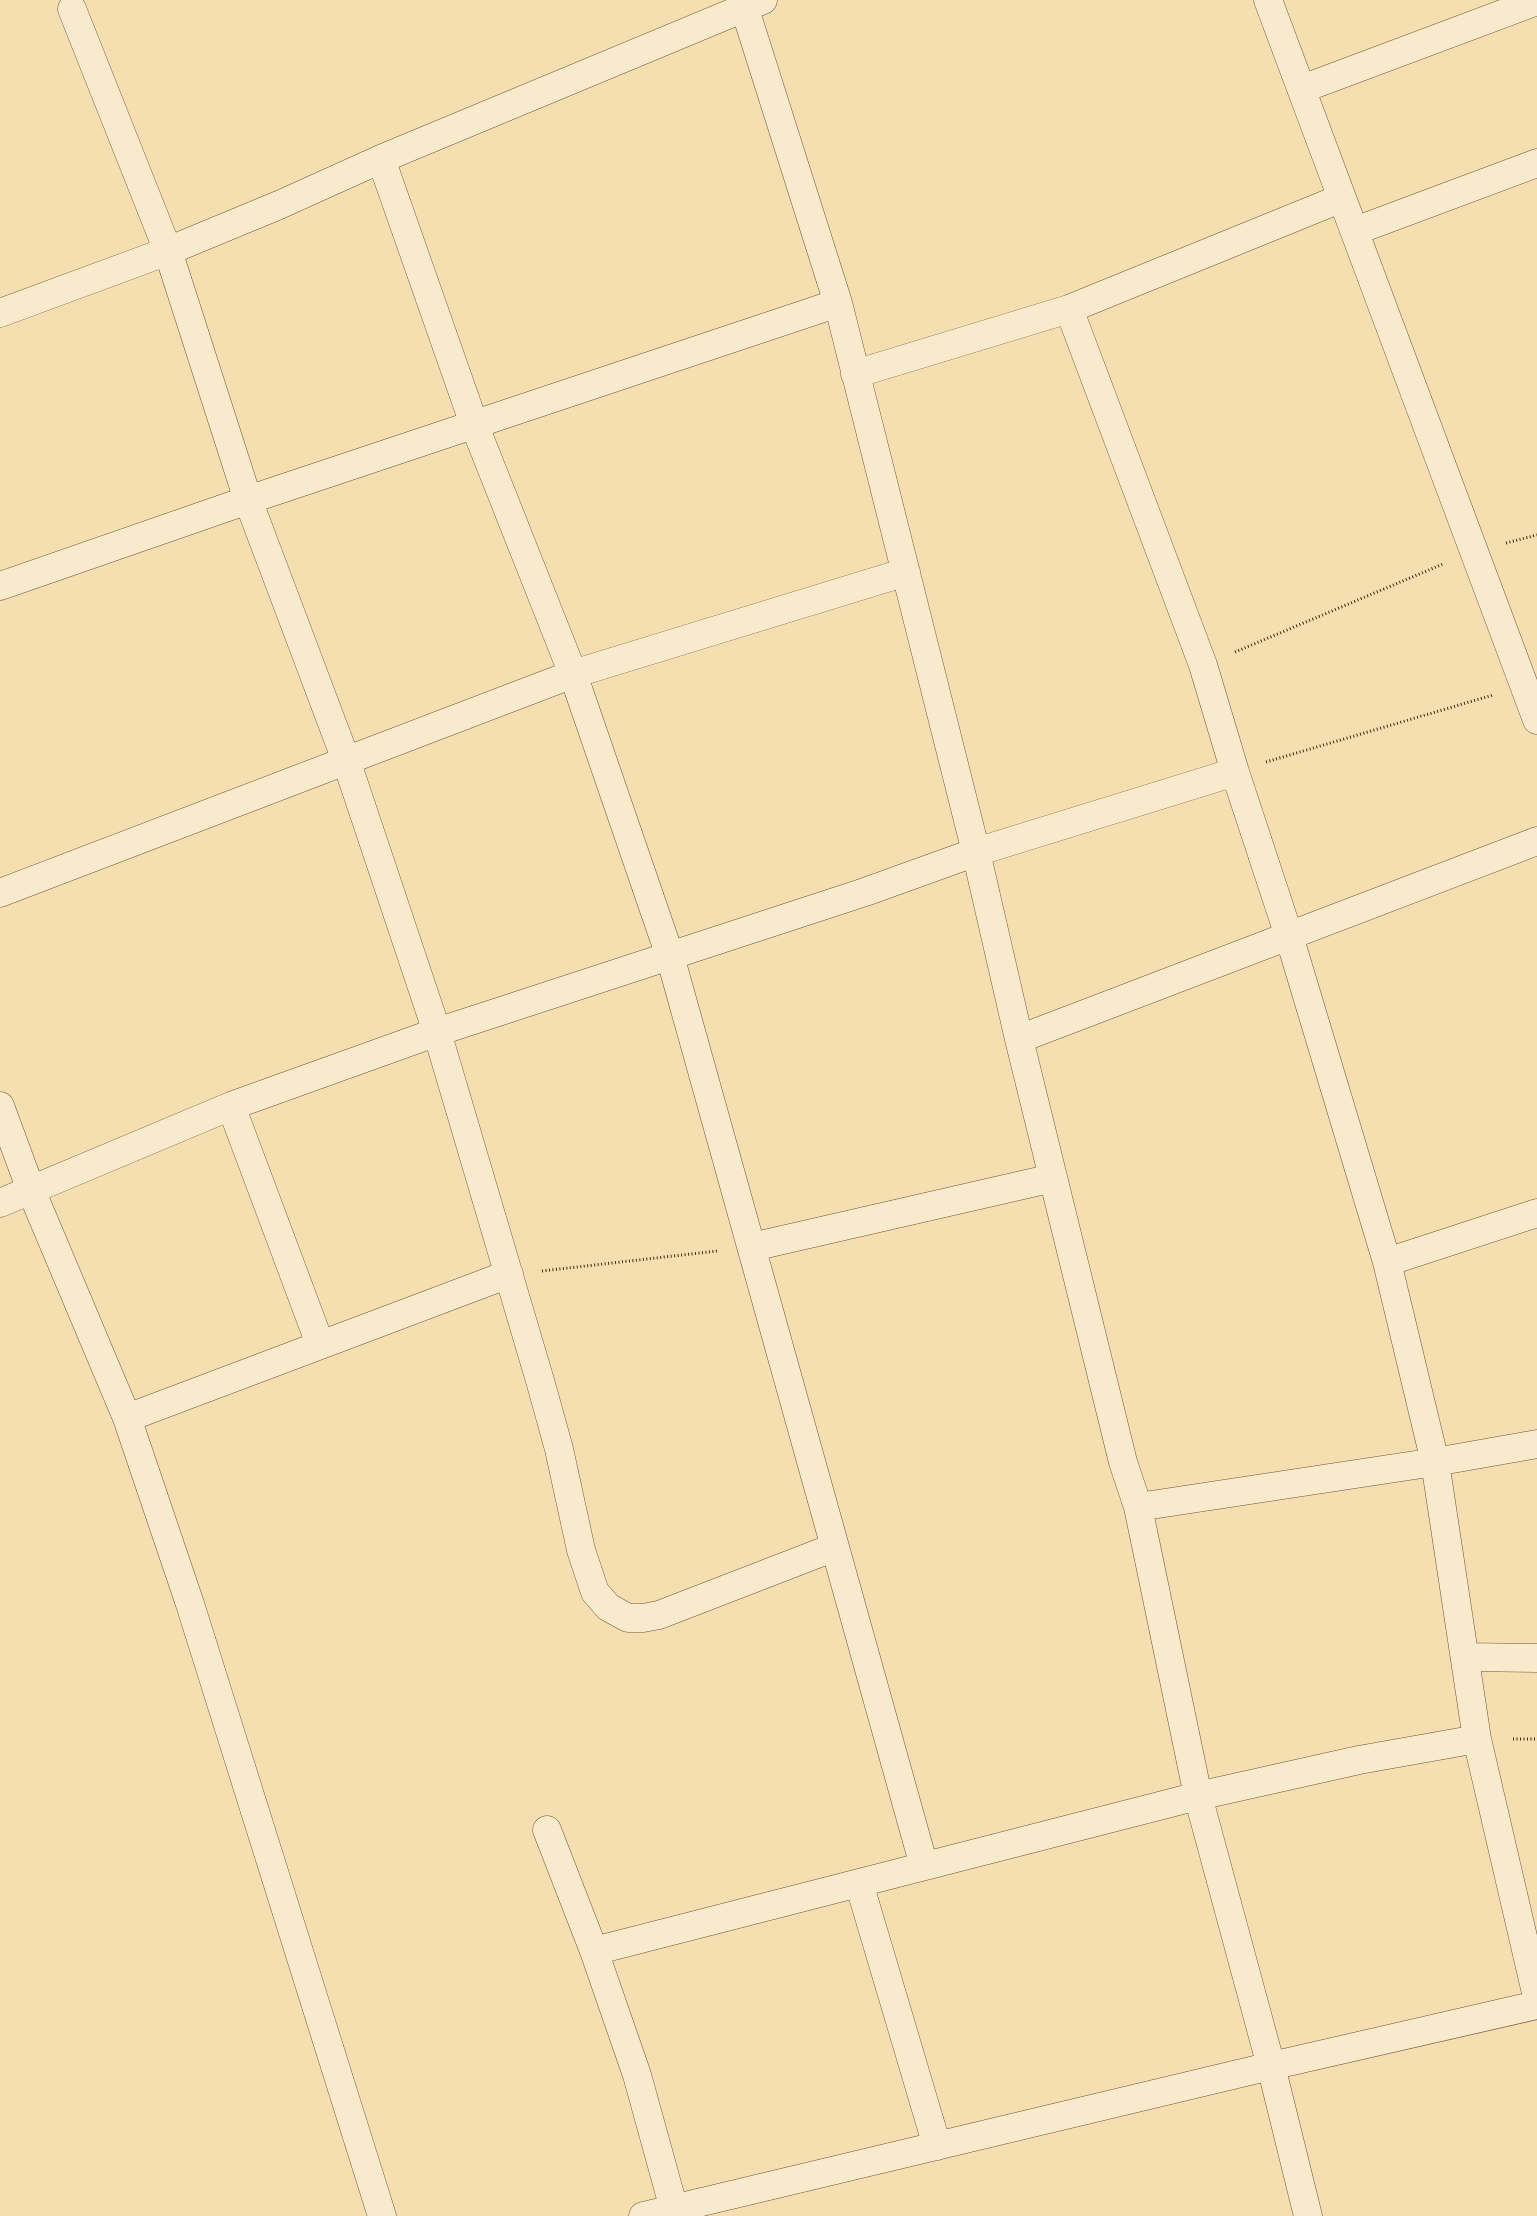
<!DOCTYPE html>
<html>
<head>
<meta charset="utf-8">
<style>
  body { margin:0 }
  canvas { display:block; background:#f5deb0 }
</style>
</head>
<body>
<canvas width="1537" height="2216"></canvas>
<script>
const ctx = document.querySelector('canvas').getContext('2d');
ctx.lineJoin = 'round';
const shape = rows => new Path2D(rows.map(r => 'M' + r).join(''));
function stroke(path, color, width, dash) { ctx.strokeStyle = color; ctx.lineWidth = width; ctx.lineCap = dash ? 'butt' : 'round'; ctx.setLineDash(dash || []); ctx.stroke(path); }
const minor = shape([
  [742,0,838,303,976,852,1019,1039,1123,1462,1138,1507,1435,1462,1537,1444],
  [1268,0,1537,720],
  [72,9,168,251,248,500,346,760,437,1032,541,1384,559,1449,581,1550,595,1592,608,1607,617,1612,628,1618,643,1618,659,1615,835,1547],
  [1302,89,1537,1],
  [381,159,763,0],
  [1355,231,1537,163],
  [1069,309,1203,665,1235,772,1289,936,1387,1262,1435,1462,1477,1739,1537,1997],
  [0,313,168,251,279,205,381,159,474,424,573,674,670,956,924,1866],
  [855,374,1069,309,1342,198],
  [0,586,248,500,838,303],
  [0,893,573,674,906,572],
  [1019,1039,1537,841],
  [0,1106,31,1190,127,1418,190,1604,382,2216],
  [231,1106,320,1344],
  [0,1203,231,1106,437,1032,865,892,976,852,1235,772],
  [752,1247,1053,1178],
  [1387,1262,1537,1213],
  [127,1418,509,1274],
  [1138,1507,1198,1796,1271,2066,1308,2216],
  [1465,1657,1537,1658],
  [547,1830,594,1951,637,2075,674,2209],
  [859,1883,937,2146],
  [594,1951,1198,1796,1359,1760,1477,1739],
  [643,2216,1271,2066,1537,2005]
]);
stroke(minor, '#725539', 29);
stroke(shape([
  [1506,543,1537,535],
  [1235,652,1443,564],
  [1266,762,1493,695],
  [542,1271,717,1251],
  [1513,1739,1537,1739]
]), '#462711', 3, [1, 2.5]);
stroke(minor, '#f8eacc', 28);
</script>
</body>
</html>
